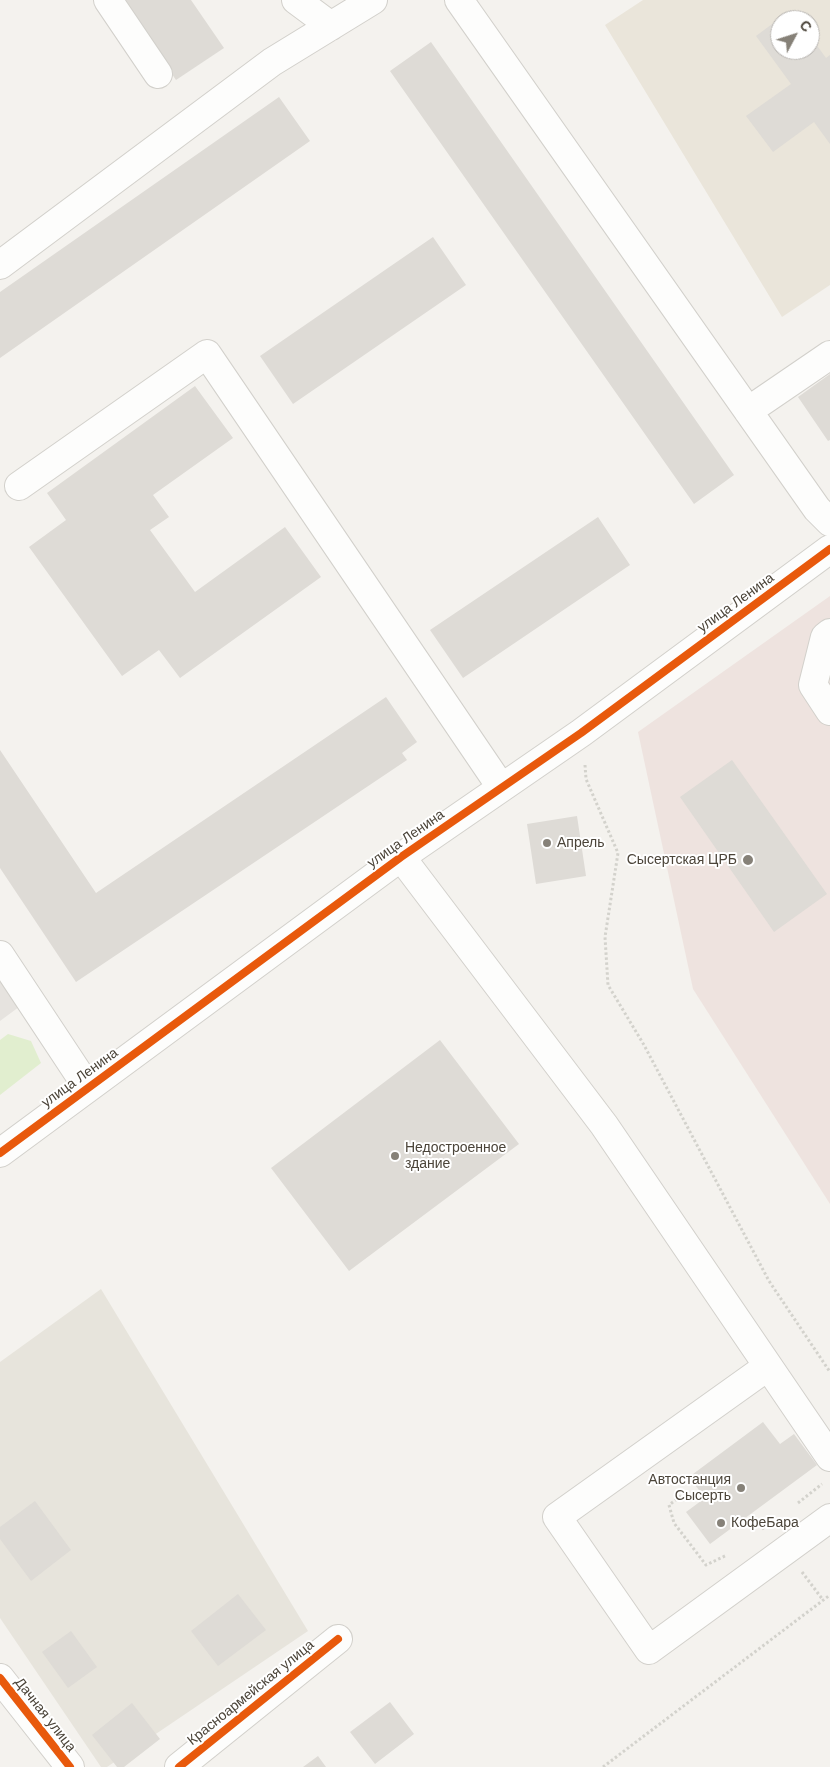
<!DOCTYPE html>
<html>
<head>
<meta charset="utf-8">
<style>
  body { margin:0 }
  #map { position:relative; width:830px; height:1767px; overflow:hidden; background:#f4f2ee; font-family:Arial,sans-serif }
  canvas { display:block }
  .north { position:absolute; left:770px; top:10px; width:50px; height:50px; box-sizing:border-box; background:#fff; border:1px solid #b7b4b0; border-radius:50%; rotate:50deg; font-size:14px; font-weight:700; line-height:20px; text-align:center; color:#4b4439 }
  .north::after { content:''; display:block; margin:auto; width:18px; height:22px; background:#868178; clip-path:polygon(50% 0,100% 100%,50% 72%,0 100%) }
</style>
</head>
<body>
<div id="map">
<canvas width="830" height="1767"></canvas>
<div class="north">С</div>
</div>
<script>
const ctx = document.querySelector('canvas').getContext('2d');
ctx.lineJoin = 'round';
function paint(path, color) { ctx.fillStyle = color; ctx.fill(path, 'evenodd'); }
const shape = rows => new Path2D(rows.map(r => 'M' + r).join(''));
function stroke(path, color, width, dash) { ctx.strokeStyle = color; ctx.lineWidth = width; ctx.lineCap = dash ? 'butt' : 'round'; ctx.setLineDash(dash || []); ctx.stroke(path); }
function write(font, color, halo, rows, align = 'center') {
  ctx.font = font + ' Arial,sans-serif'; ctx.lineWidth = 4; ctx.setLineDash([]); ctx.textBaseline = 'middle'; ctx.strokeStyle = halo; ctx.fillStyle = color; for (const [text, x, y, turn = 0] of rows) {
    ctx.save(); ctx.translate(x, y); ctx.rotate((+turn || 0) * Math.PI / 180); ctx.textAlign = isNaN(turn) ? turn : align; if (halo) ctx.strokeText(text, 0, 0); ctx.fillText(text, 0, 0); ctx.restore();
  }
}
paint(shape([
  [101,1289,308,1631,107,1767,101,1767,0,1618,0,1362]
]), '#e7e4dc');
paint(shape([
  [643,0,830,0,830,285,782,317,605,25],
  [780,20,810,20,810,50,780,50]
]), '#eae5da');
paint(shape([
  [830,596,830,1204,693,989,638,732]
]), '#eee3df');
paint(shape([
  [8,1034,31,1041,41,1063,0,1095,0,1040]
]), '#e1eecf');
paint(shape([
  [0,968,23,1004,0,1021]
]), '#e6e3df');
paint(shape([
  [122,0,191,0,224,48,176,80],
  [791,10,799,20,780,20,780,50,810,50,810,36,826,58,830,55,830,144,814,122,773,152,746,116,791,84,756,36],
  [431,42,734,475,694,504,390,71],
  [279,97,310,141,0,358,0,292],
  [433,237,466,285,293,404,260,356],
  [830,374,830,440,828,441,798,397],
  [195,386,233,438,153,495,169,517,150,530,195,592,285,527,321,577,180,678,159,650,122,676,29,547,66,520,47,493],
  [598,517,630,565,463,678,430,630],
  [386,697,417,742,402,753,407,760,76,982,0,868,0,750,96,893],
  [732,760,827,894,774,932,680,797],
  [577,816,586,876,536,884,527,824],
  [440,1040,519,1144,349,1271,271,1168],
  [763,1422,780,1444,794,1434,817,1465,710,1544,686,1512,705,1498,689,1477],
  [35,1501,71,1550,31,1581,0,1539,0,1527],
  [238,1594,266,1630,218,1666,191,1631],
  [71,1631,97,1667,68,1688,42,1652],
  [390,1702,414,1734,375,1764,350,1732],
  [132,1703,160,1739,124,1767,117,1767,92,1735],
  [318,1756,326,1767,303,1767]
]), '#dedbd6');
const minor = shape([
  [108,0,158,74],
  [296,0,331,26],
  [459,0,817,509,830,522],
  [0,265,272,62,373,0],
  [748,411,830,355],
  [19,486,207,354,501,787],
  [830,633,825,637,813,685,830,711],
  [401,857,604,1125,830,1457],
  [0,955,88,1088],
  [0,1153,401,857,581,733,830,549],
  [767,1367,557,1517,649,1650,830,1518],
  [0,1678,70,1767],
  [179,1767,338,1639]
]);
stroke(minor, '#d2d0cb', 30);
stroke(shape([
  [585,765,586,779,618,853,605,937,608,985,644,1045,769,1281,830,1372],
  [685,1493,669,1505,674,1523,706,1565,727,1555],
  [798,1503,822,1484],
  [762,1529,775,1520],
  [802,1572,823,1600],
  [603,1767,830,1595]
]), '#d3d2cc', 3, [2.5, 2.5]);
stroke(minor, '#fdfdfc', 28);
stroke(shape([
  [0,1153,401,857,581,733,830,549],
  [0,1678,70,1767],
  [179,1767,338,1639]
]), '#e8590c', 8);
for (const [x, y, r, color] of [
  [547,843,5,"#868178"],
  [748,860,6,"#868178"],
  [395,1156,5,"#868178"],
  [741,1488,5,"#868178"],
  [721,1523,5,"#868178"]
]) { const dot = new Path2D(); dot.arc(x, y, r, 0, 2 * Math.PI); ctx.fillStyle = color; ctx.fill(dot); stroke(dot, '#fff', 2); }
write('14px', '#4b4439', '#fff', [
  ["улица Ленина",736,603,-36],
  ["улица Ленина",406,839,-35],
  ["улица Ленина",80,1078,-36],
  ["Красноармейская улица",251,1693,-39],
  ["Дачная улица",45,1715,52]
]);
write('14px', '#4b4439', '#fff', [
  ["Апрель",557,843],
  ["Сысертская ЦРБ",737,860,"right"],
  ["Недостроенное",405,1148],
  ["здание",405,1164],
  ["Автостанция",731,1480,"right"],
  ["Сысерть",731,1496,"right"],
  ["КофеБара",731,1523]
], 'left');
</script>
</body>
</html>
